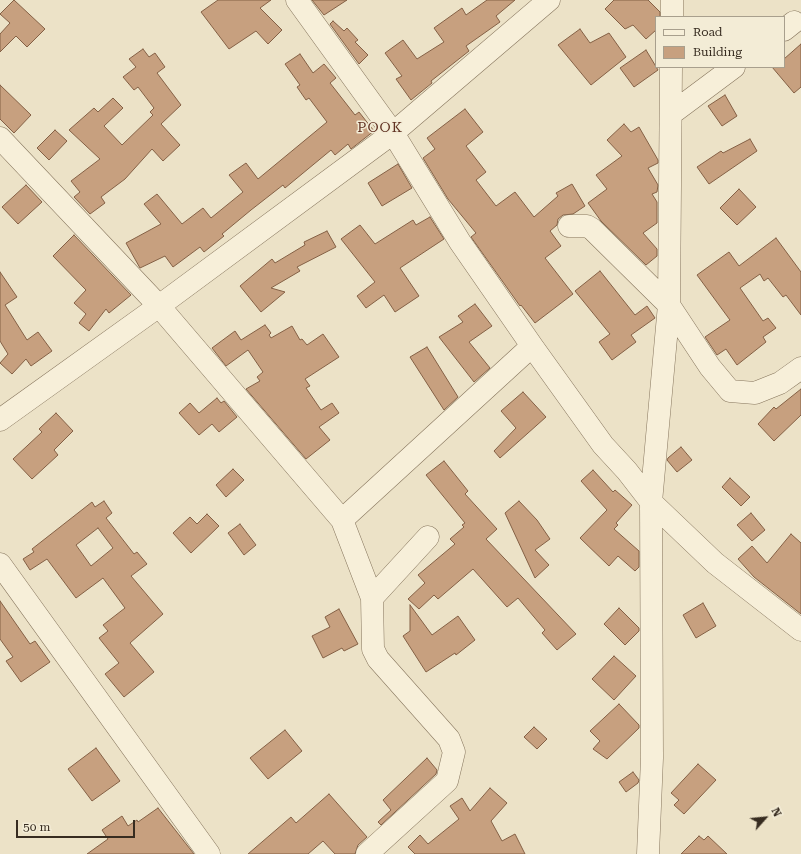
<!DOCTYPE html>
<html>
<head>
<meta charset="utf-8">
<style>
  body { margin:0 }
  #map { position:relative; width:801px; height:854px; overflow:hidden; background:#ece2c7; font-family:"Roboto Serif",serif }
  canvas { display:block }
  .legend { position:absolute; left:655px; top:16px; width:130px; height:52px; box-sizing:border-box; background:#f3ecd6; border:1px solid #a89f8d; margin:0; padding:5px 7px; list-style:none; font-size:12px; color:#372c20 }
  .legend li { display:flex; align-items:center; gap:8px; height:20px }
  .legend b { width:20px; border:1px solid #a89f8d }
  .north { position:absolute; left:745px; top:798px; width:40px; height:40px; -webkit-text-stroke:3px #f3ecd6; paint-order:stroke; rotate:63deg; font-size:11px; font-weight:700; line-height:16px; text-align:center; color:#372c20 }
  .north::after { content:''; display:block; margin:auto; width:14px; height:18px; background:#372c20; clip-path:polygon(50% 0,100% 100%,50% 72%,0 100%) }
  .scale { position:absolute; left:16px; top:820px; width:119px; height:18px; box-sizing:border-box; border:2px solid #372c20; border-top:0; padding-left:5px; font-size:12px; line-height:14px; white-space:nowrap; color:#372c20; -webkit-text-stroke:3px #f3ecd6; paint-order:stroke }
</style>
</head>
<body>
<div id="map">
<canvas width="801" height="854"></canvas>
<ul class="legend">
<li><b style="height:5px;background:#f7efd9"></b>Road</li>
<li><b style="height:11px;background:#c7a07f"></b>Building</li>
</ul>
<div class="north">N</div>
<div class="scale">50 m</div>
</div>
<script>
const ctx = document.querySelector('canvas').getContext('2d');
ctx.lineJoin = 'round';
function paint(path, color) { ctx.fillStyle = color; ctx.fill(path, 'evenodd'); }
const shape = rows => new Path2D(rows.map(r => 'M' + r).join(''));
function stroke(path, color, width, dash) { ctx.strokeStyle = color; ctx.lineWidth = width; ctx.lineCap = dash ? 'butt' : 'round'; ctx.setLineDash(dash || []); ctx.stroke(path); }
function write(font, color, halo, rows, align = 'center') {
  ctx.font = font + ' "Roboto Serif",serif'; ctx.lineWidth = 3; ctx.setLineDash([]); ctx.textBaseline = 'middle'; ctx.strokeStyle = halo; ctx.fillStyle = color; for (const [text, x, y, turn = 0] of rows) {
    ctx.save(); ctx.translate(x, y); ctx.rotate((+turn || 0) * Math.PI / 180); ctx.textAlign = isNaN(turn) ? turn : align; if (halo) ctx.strokeText(text, 0, 0); ctx.fillText(text, 0, 0); ctx.restore();
  }
}
const building = shape([
  [14,0,45,29,27,47,16,36,0,52,0,34,10,23,0,14,14,0],
  [218,0,271,0,260,8,282,30,268,44,256,31,229,49,201,12,218,0],
  [312,0,347,0,324,15,312,0],
  [487,0,515,0,496,16,500,22,466,46,469,51,431,81,432,83,411,100,396,79,402,76,385,53,403,40,417,59,444,42,434,28,462,8,466,15,487,0],
  [614,0,648,0,660,12,660,17,656,17,656,30,646,39,633,25,625,29,605,9,614,0],
  [333,21,344,31,347,28,358,40,355,42,368,55,359,64,330,24,333,21],
  [580,29,590,43,609,33,626,57,591,85,558,45,580,29],
  [801,44,801,87,794,93,772,67,784,67,784,59,801,44],
  [143,49,149,57,155,53,165,67,157,73,181,105,161,124,180,145,163,161,152,149,125,179,101,197,105,203,90,214,74,197,80,192,71,181,100,159,69,130,94,108,98,112,113,98,123,108,104,126,122,145,153,115,150,112,154,108,138,87,134,90,123,77,136,67,129,59,143,49],
  [646,50,658,70,634,87,620,68,646,50],
  [300,54,313,73,324,64,336,78,330,83,355,115,359,112,374,131,351,149,348,144,335,155,331,150,285,188,283,185,251,210,222,234,224,236,204,252,200,247,173,267,165,256,140,268,126,243,161,224,144,204,157,194,182,224,203,208,211,218,243,192,229,175,246,163,258,179,327,122,309,98,306,100,297,87,300,85,285,64,300,54],
  [0,85,31,115,14,133,0,119,0,85],
  [725,95,737,116,722,126,708,106,725,95],
  [465,109,483,132,466,146,486,172,476,180,496,206,515,192,534,217,558,196,556,193,572,184,585,206,573,214,563,215,558,219,557,225,550,231,561,246,545,258,573,294,535,323,521,305,520,306,471,237,476,233,448,199,423,158,435,149,427,138,465,109],
  [624,124,631,132,639,127,658,160,658,163,648,168,658,185,657,192,652,194,657,202,657,223,643,233,657,249,657,256,646,265,601,221,588,203,607,189,596,175,622,156,607,140,624,124],
  [55,130,67,141,49,160,37,148,55,130],
  [750,139,757,151,709,184,697,167,721,151,723,153,750,139],
  [398,164,412,188,382,206,368,183,398,164],
  [26,185,42,202,18,224,2,207,26,185],
  [739,189,756,207,737,225,720,208,739,189],
  [430,217,444,239,400,268,419,296,395,312,384,295,366,308,357,296,375,282,341,239,360,225,375,244,413,220,416,225,430,217],
  [327,231,336,247,297,267,300,271,271,288,285,292,261,312,240,286,272,259,275,263,305,245,304,242,327,231],
  [74,235,131,295,109,313,106,309,89,331,79,323,86,314,74,303,86,290,53,256,74,235],
  [776,238,801,272,801,315,786,295,783,297,768,278,764,281,760,274,740,288,763,321,768,318,776,328,763,337,766,342,737,365,726,349,717,355,705,337,730,320,697,275,729,252,739,266,776,238],
  [600,271,635,315,647,306,655,318,631,335,636,342,612,360,599,342,610,334,575,291,600,271],
  [0,272,17,297,5,305,27,340,38,332,52,351,31,366,26,359,12,374,0,363,8,354,0,341,0,272],
  [475,304,492,326,469,342,490,368,474,382,439,337,463,322,458,316,475,304],
  [265,325,271,333,269,335,271,338,292,326,300,340,302,339,307,345,323,334,339,357,305,379,310,386,306,388,321,410,332,403,339,413,319,427,330,440,306,459,246,389,260,381,257,377,263,372,248,350,226,366,212,348,235,331,241,340,265,325],
  [427,347,458,397,444,410,410,357,427,347],
  [801,389,801,415,774,441,758,424,774,407,776,409,801,389],
  [523,392,546,417,500,458,494,451,516,428,501,411,523,392],
  [217,398,221,403,224,401,237,417,219,432,212,424,199,435,179,413,190,403,199,413,217,398],
  [56,413,73,431,54,450,58,455,32,479,13,459,42,432,39,429,56,413],
  [681,447,692,460,677,472,667,460,668,458,681,447],
  [444,461,468,491,465,494,497,529,486,539,576,634,557,650,542,633,545,630,518,598,507,607,473,569,438,599,434,595,419,609,408,599,425,583,418,575,455,544,450,539,464,527,462,525,465,523,426,475,444,461],
  [233,469,244,480,226,497,216,485,233,469],
  [593,470,613,492,615,490,632,505,616,523,618,525,614,529,639,551,639,567,635,571,618,556,609,566,580,538,607,510,581,481,593,470],
  [730,478,750,497,741,506,722,487,730,478],
  [104,501,112,513,106,518,134,554,137,552,147,564,131,576,163,614,130,643,154,672,124,697,105,674,119,663,99,638,108,631,103,625,125,608,103,578,76,598,47,559,30,570,23,559,34,552,32,549,92,502,95,507,104,501],
  [98,528,113,548,91,566,76,545,98,528],
  [519,501,537,520,550,539,535,550,549,565,535,578,505,513,519,501],
  [751,513,765,530,752,541,737,525,751,513],
  [207,514,219,526,191,553,173,533,190,517,197,524,207,514],
  [240,524,256,545,244,555,228,533,240,524],
  [791,534,801,543,801,614,754,577,738,559,752,546,767,563,791,534],
  [0,601,30,644,35,641,50,662,21,682,6,661,13,657,0,639,0,601],
  [703,603,716,626,696,638,683,615,703,603],
  [410,605,432,635,458,616,475,640,456,655,455,653,426,672,403,636,410,631,410,605],
  [619,608,639,628,639,631,625,645,604,624,619,608],
  [339,609,358,644,344,651,342,648,323,658,312,636,330,627,325,617,339,609],
  [614,656,636,676,614,700,592,679,614,656],
  [619,704,639,725,639,728,607,759,593,749,600,741,590,731,619,704],
  [534,727,547,739,537,749,524,737,534,727],
  [285,730,302,751,268,779,250,758,285,730],
  [96,748,120,781,92,801,68,769,96,748],
  [427,758,437,770,436,774,381,825,378,822,391,810,383,800,427,758],
  [698,764,716,780,684,814,674,805,679,800,671,793,698,764],
  [633,772,639,780,638,783,626,792,619,782,633,772],
  [490,788,507,803,491,821,502,841,515,834,525,854,415,854,408,847,420,835,428,844,459,819,450,806,462,798,470,811,490,788],
  [329,794,367,837,358,845,355,854,335,854,323,841,308,854,248,854,291,817,296,823,329,794],
  [158,808,194,854,87,854,108,839,102,830,122,816,128,826,137,820,138,822,158,808],
  [699,836,704,840,708,836,727,854,681,854,699,836]
]);
paint(building, '#c7a07f');
stroke(building, '#846045', 1);
const minor = shape([
  [297,0,393,133,460,242,532,346,603,445,627,471,651,502,715,563,801,630],
  [672,17,672,0],
  [784,30,794,22],
  [671,114,734,67],
  [0,138,159,306,342,520,372,598,373,649,378,659,449,739,454,752,447,781,367,854],
  [569,226,587,226,592,229,669,305,710,367,730,391,755,393,780,383,801,368],
  [0,420,159,306,393,133,549,0],
  [342,520,532,346],
  [0,564,209,854],
  [372,598,428,537],
  [648,854,652,758,651,502,669,305,671,67]
]);
stroke(minor, '#86755d', 23);
stroke(minor, '#f7efd9', 22);
ctx.letterSpacing = '1px';
write('14px', '#613222', '#f3ecd6', [
  ["POOK",380,128]
]);
ctx.letterSpacing = '0px';
</script>
</body>
</html>
